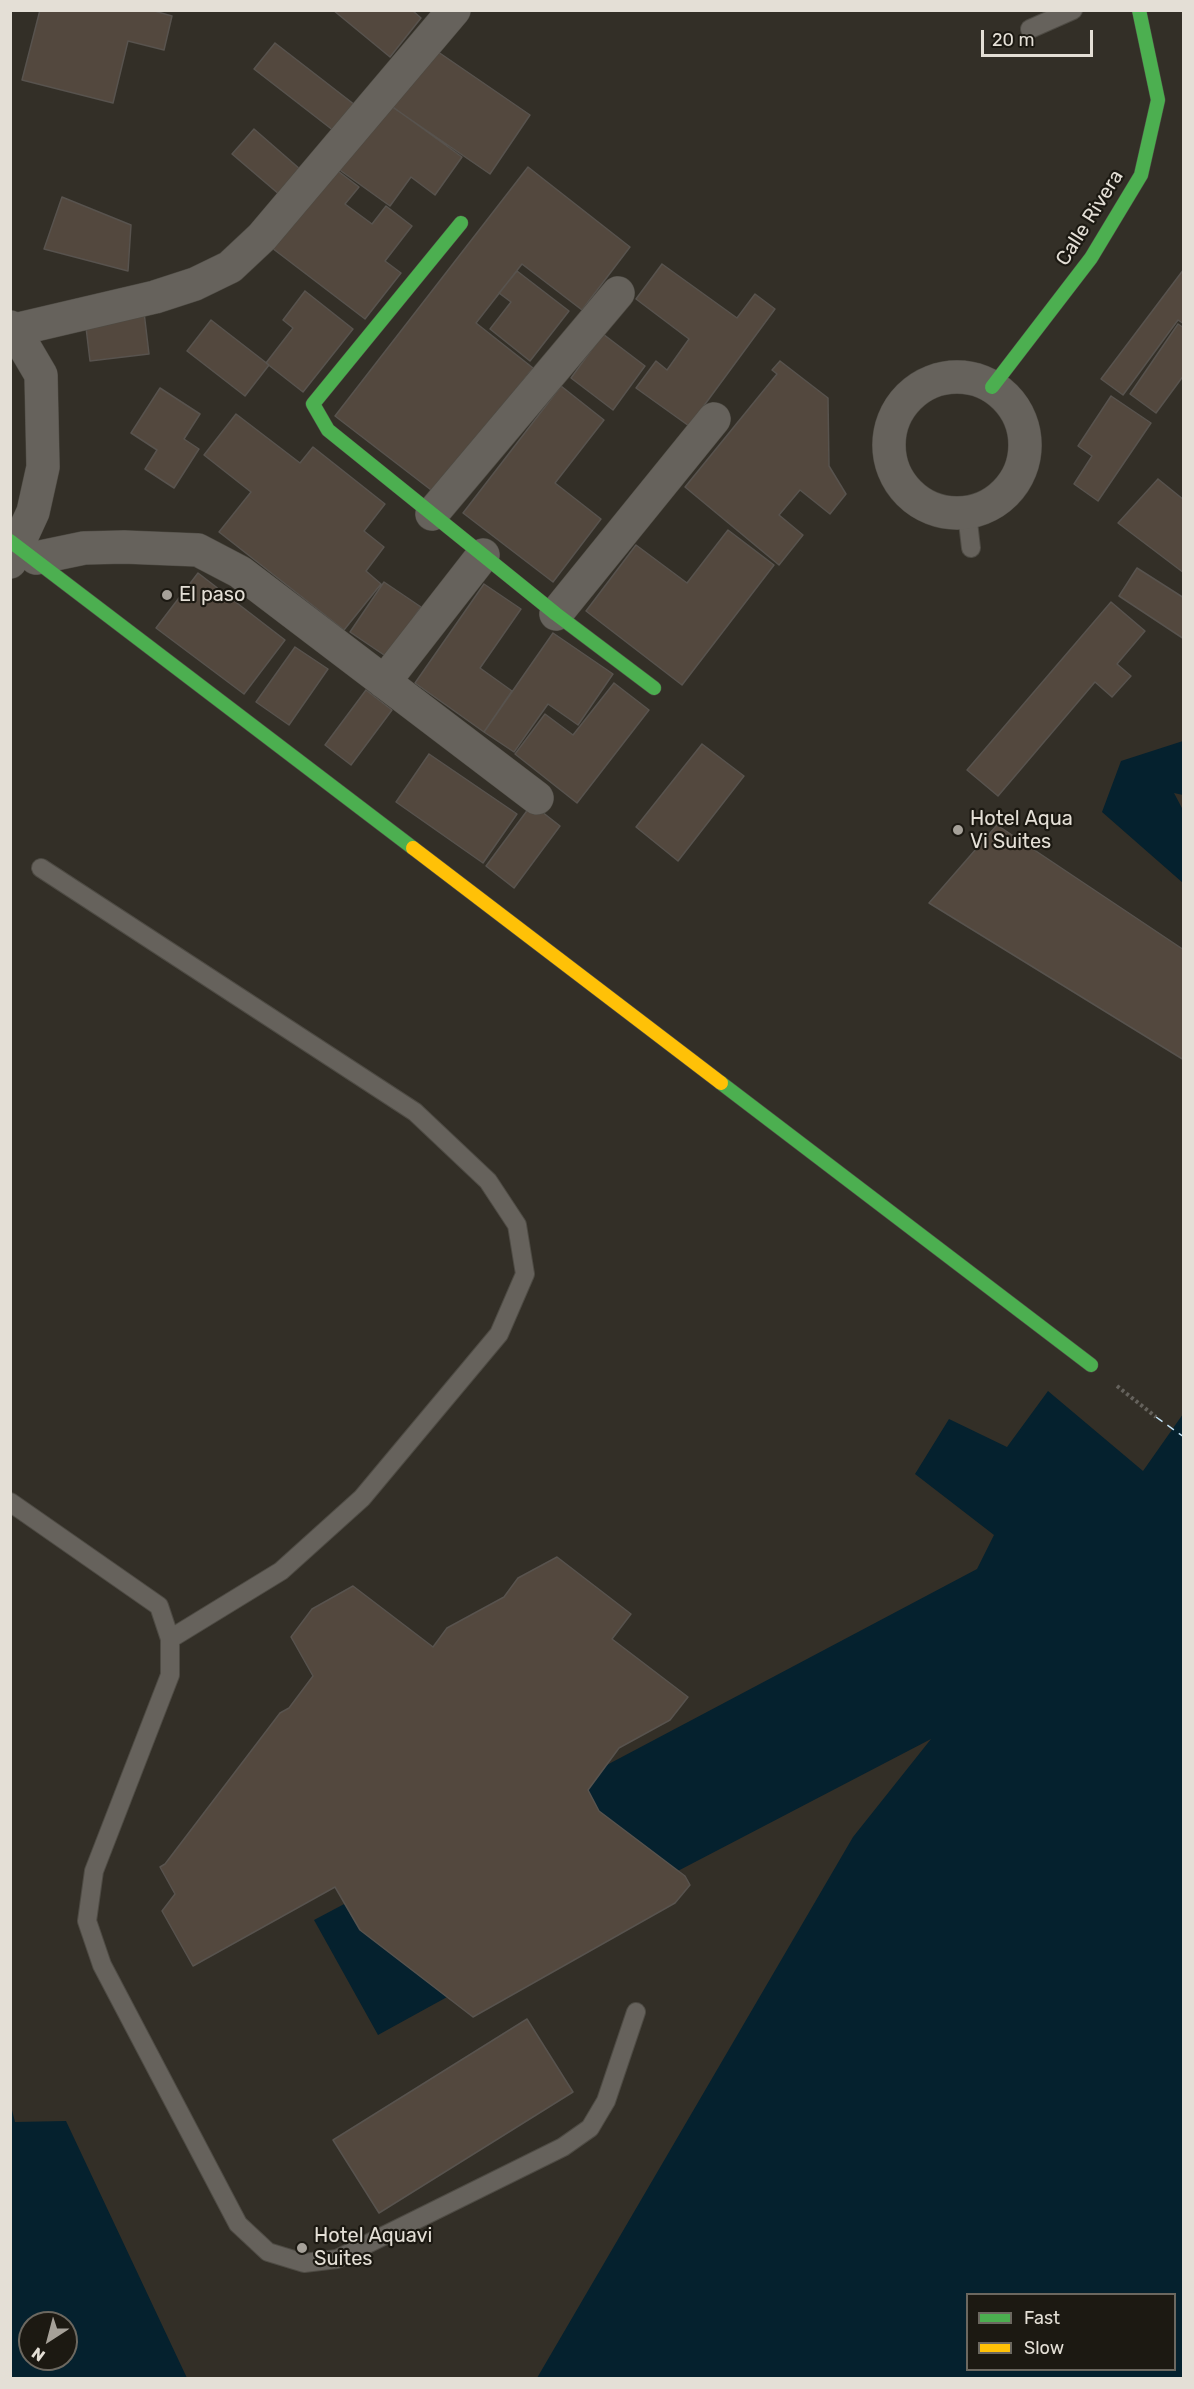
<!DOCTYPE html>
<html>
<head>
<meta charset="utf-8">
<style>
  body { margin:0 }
  #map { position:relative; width:1194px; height:2389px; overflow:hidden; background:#332f27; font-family:Rubik,sans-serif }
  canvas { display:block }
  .frame { position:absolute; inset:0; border:12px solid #e4dfd6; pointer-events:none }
  .legend { position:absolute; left:966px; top:2293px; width:210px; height:78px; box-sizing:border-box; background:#1c1912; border:2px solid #6c6860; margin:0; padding:8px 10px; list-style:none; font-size:18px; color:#e4dfd6 }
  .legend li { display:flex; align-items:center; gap:12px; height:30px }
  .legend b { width:30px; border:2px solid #6c6860 }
  .north { position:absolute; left:18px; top:2311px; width:60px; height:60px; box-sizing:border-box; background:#1c1912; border:2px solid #6c6860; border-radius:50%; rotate:216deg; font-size:16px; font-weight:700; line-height:24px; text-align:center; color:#e4dfd6 }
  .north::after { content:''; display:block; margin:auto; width:21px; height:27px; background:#a6a199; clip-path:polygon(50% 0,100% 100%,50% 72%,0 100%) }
  .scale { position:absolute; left:981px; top:30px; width:112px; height:27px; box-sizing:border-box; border:3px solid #e4dfd6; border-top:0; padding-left:8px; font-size:18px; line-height:21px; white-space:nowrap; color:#e4dfd6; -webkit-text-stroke:4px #1c1912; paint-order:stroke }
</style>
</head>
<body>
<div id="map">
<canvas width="1194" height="2389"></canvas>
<div class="frame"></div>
<ul class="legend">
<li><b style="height:8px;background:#4caf50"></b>Fast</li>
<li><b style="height:8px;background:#ffc107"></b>Slow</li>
</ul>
<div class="north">N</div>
<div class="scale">20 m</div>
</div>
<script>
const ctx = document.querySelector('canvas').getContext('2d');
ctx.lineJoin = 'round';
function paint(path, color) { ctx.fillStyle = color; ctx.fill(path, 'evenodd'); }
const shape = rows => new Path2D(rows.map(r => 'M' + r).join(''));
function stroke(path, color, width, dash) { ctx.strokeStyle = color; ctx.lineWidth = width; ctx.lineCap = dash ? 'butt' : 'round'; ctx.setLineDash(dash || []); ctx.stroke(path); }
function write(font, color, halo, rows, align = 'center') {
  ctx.font = font + ' Rubik,sans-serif'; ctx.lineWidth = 4.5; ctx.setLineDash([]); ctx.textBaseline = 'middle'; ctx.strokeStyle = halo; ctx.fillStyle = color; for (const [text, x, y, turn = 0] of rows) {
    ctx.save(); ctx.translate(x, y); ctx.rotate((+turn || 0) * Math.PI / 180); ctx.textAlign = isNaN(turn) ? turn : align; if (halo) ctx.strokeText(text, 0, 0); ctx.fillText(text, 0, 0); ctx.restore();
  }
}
paint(shape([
  [1183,741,1183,795,1174,793,1183,810,1183,883,1102,812,1121,761],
  [1048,1391,1143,1471,1183,1414,1183,2378,537,2378,853,1837,931,1739,649,1886,378,2035,314,1920,977,1569,994,1535,915,1474,949,1419,1007,1447],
  [968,2294,1174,2294,1174,2370,968,2370],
  [11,2106,15,2122,66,2121,187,2378,11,2378],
  [30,2323,66,2323,66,2359,30,2359]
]), '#05212e');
stroke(shape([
  [1156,1417,1184,1437]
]), '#c5e5f9', 1.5, [8, 6]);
const building = shape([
  [40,10,151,10,172,16,164,50,128,41,113,103,22,80,40,10],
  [333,10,412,10,421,18,390,57,333,10],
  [275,43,355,105,334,131,254,69,275,43],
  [428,45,530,115,490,174,388,104,428,45],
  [386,102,462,157,435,195,411,177,390,206,337,168,386,102],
  [254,129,301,170,280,195,232,154,254,129],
  [528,167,630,247,582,310,522,264,476,323,533,368,435,493,335,416,528,167],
  [334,168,359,187,345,204,372,224,386,206,412,226,385,261,401,273,365,319,272,248,334,168],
  [62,197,131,225,128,271,44,249,62,197],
  [662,264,737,318,755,294,775,309,689,426,636,388,656,361,667,370,689,339,636,299,662,264],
  [1184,269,1184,324,1178,320,1123,395,1101,379,1184,269],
  [517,271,569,311,530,361,490,329,511,302,499,293,517,271],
  [305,291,353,329,303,392,266,363,293,328,283,320,305,291],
  [144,312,149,354,90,361,85,319,144,312],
  [211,320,269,365,245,396,187,351,211,320],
  [1178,324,1184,328,1184,375,1156,413,1130,394,1178,324],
  [603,334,645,366,613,410,571,378,603,334],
  [780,361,828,398,829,466,846,494,830,514,800,490,779,515,803,535,779,565,685,487,777,374,772,370,780,361],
  [561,386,604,420,555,483,601,519,553,582,463,513,561,386],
  [160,388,200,414,184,439,199,449,174,488,145,469,157,450,131,433,160,388],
  [1111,396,1151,423,1098,501,1074,484,1092,456,1078,446,1111,396],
  [236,414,300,463,313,447,385,504,364,531,384,547,366,571,381,584,344,630,219,532,251,492,204,455,236,414],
  [1158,479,1184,500,1184,573,1118,523,1158,479],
  [728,530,774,565,682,685,586,611,636,545,687,583,728,530],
  [1137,568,1184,598,1184,639,1119,596,1137,568],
  [198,573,285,640,244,694,156,628,198,573],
  [384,582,421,607,387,657,350,632,384,582],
  [484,584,521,609,480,668,512,691,484,732,415,683,484,584],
  [1111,602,1145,631,1117,664,1131,676,1112,697,1095,682,998,796,967,770,1111,602],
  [553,633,613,674,578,725,548,704,514,752,484,732,553,633],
  [295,647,328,669,289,725,256,702,295,647],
  [614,683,649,710,577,803,515,754,545,714,573,735,614,683],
  [366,690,392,710,351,765,325,745,366,690],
  [702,744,744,776,678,861,636,827,702,744],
  [429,754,517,814,483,863,396,802,429,754],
  [532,804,560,826,514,888,486,866,532,804],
  [997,825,1184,950,1184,1060,929,903,997,825],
  [557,1557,631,1614,612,1639,688,1697,670,1720,619,1748,588,1790,599,1811,685,1876,690,1885,675,1903,473,2017,360,1930,335,1887,193,1966,162,1911,175,1894,160,1867,165,1864,280,1713,289,1708,313,1676,291,1637,312,1609,353,1586,433,1647,447,1628,504,1597,518,1578,557,1557],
  [527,2019,573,2092,379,2213,333,2140,527,2019]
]);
paint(building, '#53483e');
stroke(building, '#58534e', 1.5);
const lane = shape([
  [1030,29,1073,10],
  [967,513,971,548],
  [41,868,415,1112,488,1181,517,1225,525,1274,499,1334,362,1498,281,1571,170,1639],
  [10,1502,159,1606,170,1639,170,1675,94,1871,87,1921,102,1965,238,2224,268,2252,304,2263,337,2259,563,2147,590,2128,606,2101,636,2012]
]);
const street = shape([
  [10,327,14,329,41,375,43,467,33,512,10,562],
  [10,331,155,297,195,284,230,267,262,237,454,10],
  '889 445a68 68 0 1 1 136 0a68 68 0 1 1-136 0Z',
  [432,514,618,293],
  [36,558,84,548,124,547,198,550,240,572,537,798],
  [556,614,714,419],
  [384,682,483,555]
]);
const fast = shape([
  [461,223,313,404,328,430,556,614,654,688],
  [992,387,1091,258,1141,175,1158,100,1139,10],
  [10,541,413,848],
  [721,1083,1091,1365]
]);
const slow = shape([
  [413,848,721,1083]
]);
stroke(lane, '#4e4b44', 20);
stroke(street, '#4e4b44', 34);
stroke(fast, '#4e4b44', 15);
stroke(slow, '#4e4b44', 15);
stroke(shape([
  [1117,1386,1156,1417]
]), '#65625c', 4, [3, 3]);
stroke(lane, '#66625c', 18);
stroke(street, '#66625c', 33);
stroke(fast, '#4caf50', 14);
stroke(slow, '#ffc107', 14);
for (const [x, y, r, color] of [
  [167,595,6,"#a6a199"],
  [958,830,6,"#a6a199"],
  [302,2248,6,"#a6a199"]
]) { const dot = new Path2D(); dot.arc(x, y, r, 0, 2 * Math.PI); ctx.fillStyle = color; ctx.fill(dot); stroke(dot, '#1c1912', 2); }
write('20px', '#e4dfd6', '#1c1912', [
  ["Calle Rivera",1090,218,-58]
]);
write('20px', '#e4dfd6', '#1c1912', [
  ["El paso",179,595],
  ["Hotel Aqua",970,819],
  ["Vi Suites",970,842],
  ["Hotel Aquavi",314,2236],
  ["Suites",314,2259]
], 'left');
</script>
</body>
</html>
